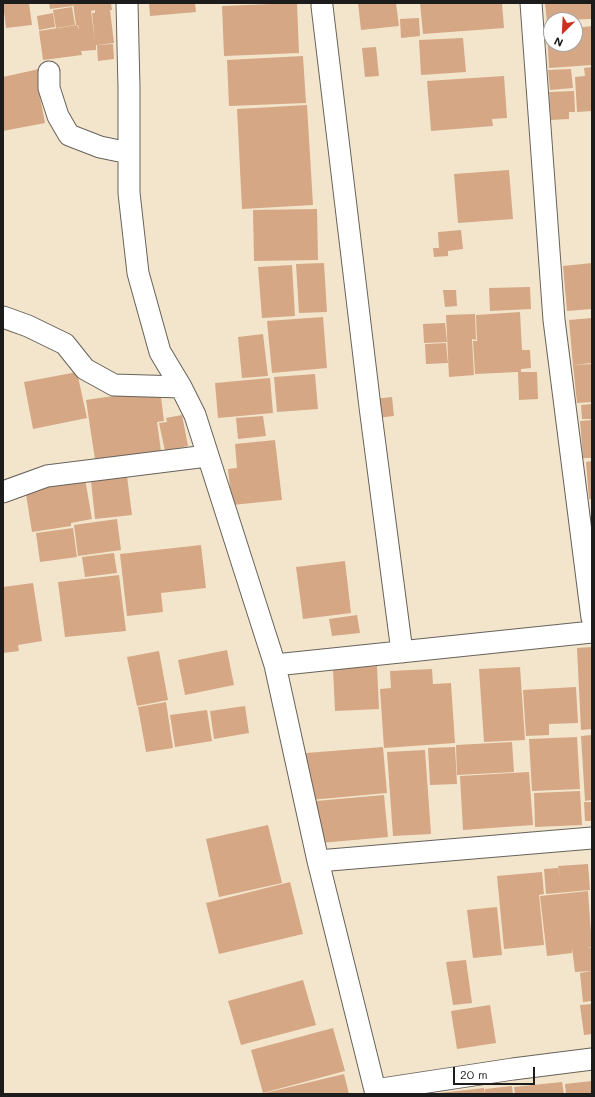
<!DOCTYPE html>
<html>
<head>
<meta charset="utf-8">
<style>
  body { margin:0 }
  #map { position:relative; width:595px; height:1097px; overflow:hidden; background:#f3e5cc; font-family:Mali,sans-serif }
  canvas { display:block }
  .frame { position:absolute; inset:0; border:4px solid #1c1c1c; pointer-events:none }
  .north { position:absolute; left:543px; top:12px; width:40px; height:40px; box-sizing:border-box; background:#fff; border:1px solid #a4a4a4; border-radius:50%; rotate:204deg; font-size:11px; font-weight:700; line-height:16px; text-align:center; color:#1c1c1c }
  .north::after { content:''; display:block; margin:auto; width:14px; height:18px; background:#c8321e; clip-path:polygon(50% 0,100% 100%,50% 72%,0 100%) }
  .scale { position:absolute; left:453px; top:1067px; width:82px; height:18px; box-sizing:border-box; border:2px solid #1c1c1c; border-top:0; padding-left:5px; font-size:12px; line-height:14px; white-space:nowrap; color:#1c1c1c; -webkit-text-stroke:3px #fff; paint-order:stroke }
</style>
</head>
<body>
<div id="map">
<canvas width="595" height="1097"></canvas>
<div class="frame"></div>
<div class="north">N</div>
<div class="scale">20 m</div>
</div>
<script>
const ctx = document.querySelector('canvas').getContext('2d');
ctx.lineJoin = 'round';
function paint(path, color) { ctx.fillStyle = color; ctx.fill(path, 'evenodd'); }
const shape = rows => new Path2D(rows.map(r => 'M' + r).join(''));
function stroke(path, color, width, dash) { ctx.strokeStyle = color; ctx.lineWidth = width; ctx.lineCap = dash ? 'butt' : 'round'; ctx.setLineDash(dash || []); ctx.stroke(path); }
paint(shape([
  [3,3,29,3,32,25,6,28],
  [49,3,73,3,73,6,50,9],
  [73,3,111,3,112,10,110,10,114,43,96,45,96,50,81,51,82,55,43,60,39,31,77,25,79,30,78,25,76,25],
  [95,10,95,13,92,13,95,42,91,11],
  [149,3,195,3,196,12,150,16],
  [297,3,299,53,224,56,222,6],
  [358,3,396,3,399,26,361,30],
  [420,3,502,3,504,28,423,34],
  [545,3,592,3,592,19,551,20,551,23,547,23],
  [72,7,75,25,56,28,53,10],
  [53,13,55,27,39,30,37,16],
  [419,18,420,36,401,38,400,19],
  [592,26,592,65,549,68,547,30,551,29,551,44,575,44,575,28],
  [463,38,466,72,421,75,419,40],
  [113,44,114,59,98,61,97,45],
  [376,47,379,76,365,77,362,48],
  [303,56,306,103,229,106,227,60],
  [592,67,592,111,577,112,575,77,585,76,584,68],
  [39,69,45,96,3,104,3,77],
  [571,69,573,88,550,90,548,70],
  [504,76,507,118,492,119,493,126,431,131,427,81],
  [574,91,575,112,569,112,569,119,551,120,549,92],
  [40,97,45,123,3,131,3,104],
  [307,105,313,205,242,209,237,109],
  [509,170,513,219,458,223,454,174],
  [317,209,318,260,254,261,253,210],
  [461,230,463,249,448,251,448,256,434,257,433,248,439,248,438,232],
  [324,263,327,312,299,313,296,264],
  [592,263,592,309,567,311,563,266],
  [292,265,295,316,262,318,258,267],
  [530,287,531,309,490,311,489,288],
  [443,290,456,290,457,306,445,307],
  [520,312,522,350,530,350,531,368,521,369,521,372,537,372,538,399,519,400,518,372,475,374,473,341,477,341,476,315],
  [475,314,476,340,472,339,474,375,449,377,446,315],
  [323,317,327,368,272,373,267,321],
  [592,318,592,363,573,365,569,320],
  [445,323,447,342,424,343,423,324],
  [263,334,268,376,242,378,238,337],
  [446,343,448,363,426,364,425,344],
  [592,364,592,402,577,403,573,365],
  [77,372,87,418,33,429,24,382],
  [315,374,318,409,277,412,274,377],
  [270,378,273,413,218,418,215,383],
  [160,389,164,421,157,422,161,451,96,466,86,400],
  [392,397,394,416,376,418,374,399],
  [592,404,592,419,582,419,581,405],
  [182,415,188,446,165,451,159,423,167,422,166,418],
  [263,416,266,436,238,439,236,418],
  [592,420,592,458,583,458,580,421],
  [275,440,282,500,232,505,228,469,237,468,235,444],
  [592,461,592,499,589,499,586,462],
  [127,476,132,515,95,519,91,481],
  [85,479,92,519,71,523,71,526,32,532,25,488],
  [590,516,592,516,592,527,591,527],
  [117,519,121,550,78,556,74,525],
  [73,528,77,557,40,562,36,533],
  [201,545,206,588,161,593,163,612,127,616,120,554],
  [114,553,117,573,85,577,82,557],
  [345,561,351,613,303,619,296,567],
  [119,575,126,631,65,637,58,582],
  [33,583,42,641,18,645,19,651,3,653,3,587],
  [357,615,360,633,332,636,329,619],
  [592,647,592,729,581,730,577,648],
  [227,650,234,685,185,695,178,660],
  [159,651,168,700,137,706,127,657],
  [377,666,379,709,335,711,333,669],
  [520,667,525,740,484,742,479,669],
  [432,669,433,684,451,683,455,743,384,748,380,689,391,688,390,671],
  [576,687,578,723,549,724,549,735,526,736,523,690],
  [166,702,173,748,146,752,138,707],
  [245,706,249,733,214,739,210,711],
  [207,710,212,741,175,747,170,715],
  [592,735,592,800,585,801,581,736],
  [577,737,580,789,532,791,529,739],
  [512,742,514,772,457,775,456,745],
  [383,747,387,793,310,800,306,753],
  [455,747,457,784,430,785,428,748],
  [425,750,431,834,393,836,387,752],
  [529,772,533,825,463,830,460,776],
  [580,791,582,825,535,827,534,793],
  [384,795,388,837,320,843,316,801],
  [584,802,592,802,592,821,585,821],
  [268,825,282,883,219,897,206,839],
  [588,864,590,890,546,894,544,869,558,868,560,878,558,866],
  [542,872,544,894,539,895,544,945,504,949,497,876],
  [290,882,303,934,219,954,206,903],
  [588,891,592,947,587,948,592,948,592,971,575,972,572,948,572,953,547,956,540,896],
  [497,907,502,955,473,958,467,910],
  [466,960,472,1003,453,1005,446,962],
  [592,971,592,1001,583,1002,580,973],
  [303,980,316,1025,241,1045,228,1001],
  [592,1004,592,1034,584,1035,580,1005],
  [490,1005,496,1043,457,1049,451,1011],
  [333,1028,345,1071,263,1093,251,1050],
  [344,1074,349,1094,265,1094,265,1093],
  [592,1081,592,1094,566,1094,565,1084],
  [562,1082,564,1094,515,1094,514,1087],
  [512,1086,513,1094,485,1094,485,1089],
  [484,1088,485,1094,439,1094,439,1093]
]), '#d5a785');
const street = shape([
  [127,3,129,88,129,193,138,273,160,352,181,387,195,415,275,665,318,861,376,1094],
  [531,3,554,320,592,618],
  [322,6,370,407,402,652],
  [49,72,49,88,58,116,69,135,100,147,129,153],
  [3,317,28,326,65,344,85,369,114,385,181,387],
  [3,492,47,476,207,456],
  [275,665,592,632],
  [318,861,592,838],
  [375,1090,513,1069,592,1059]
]);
stroke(street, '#67625a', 23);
stroke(street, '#fff', 21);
</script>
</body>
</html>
